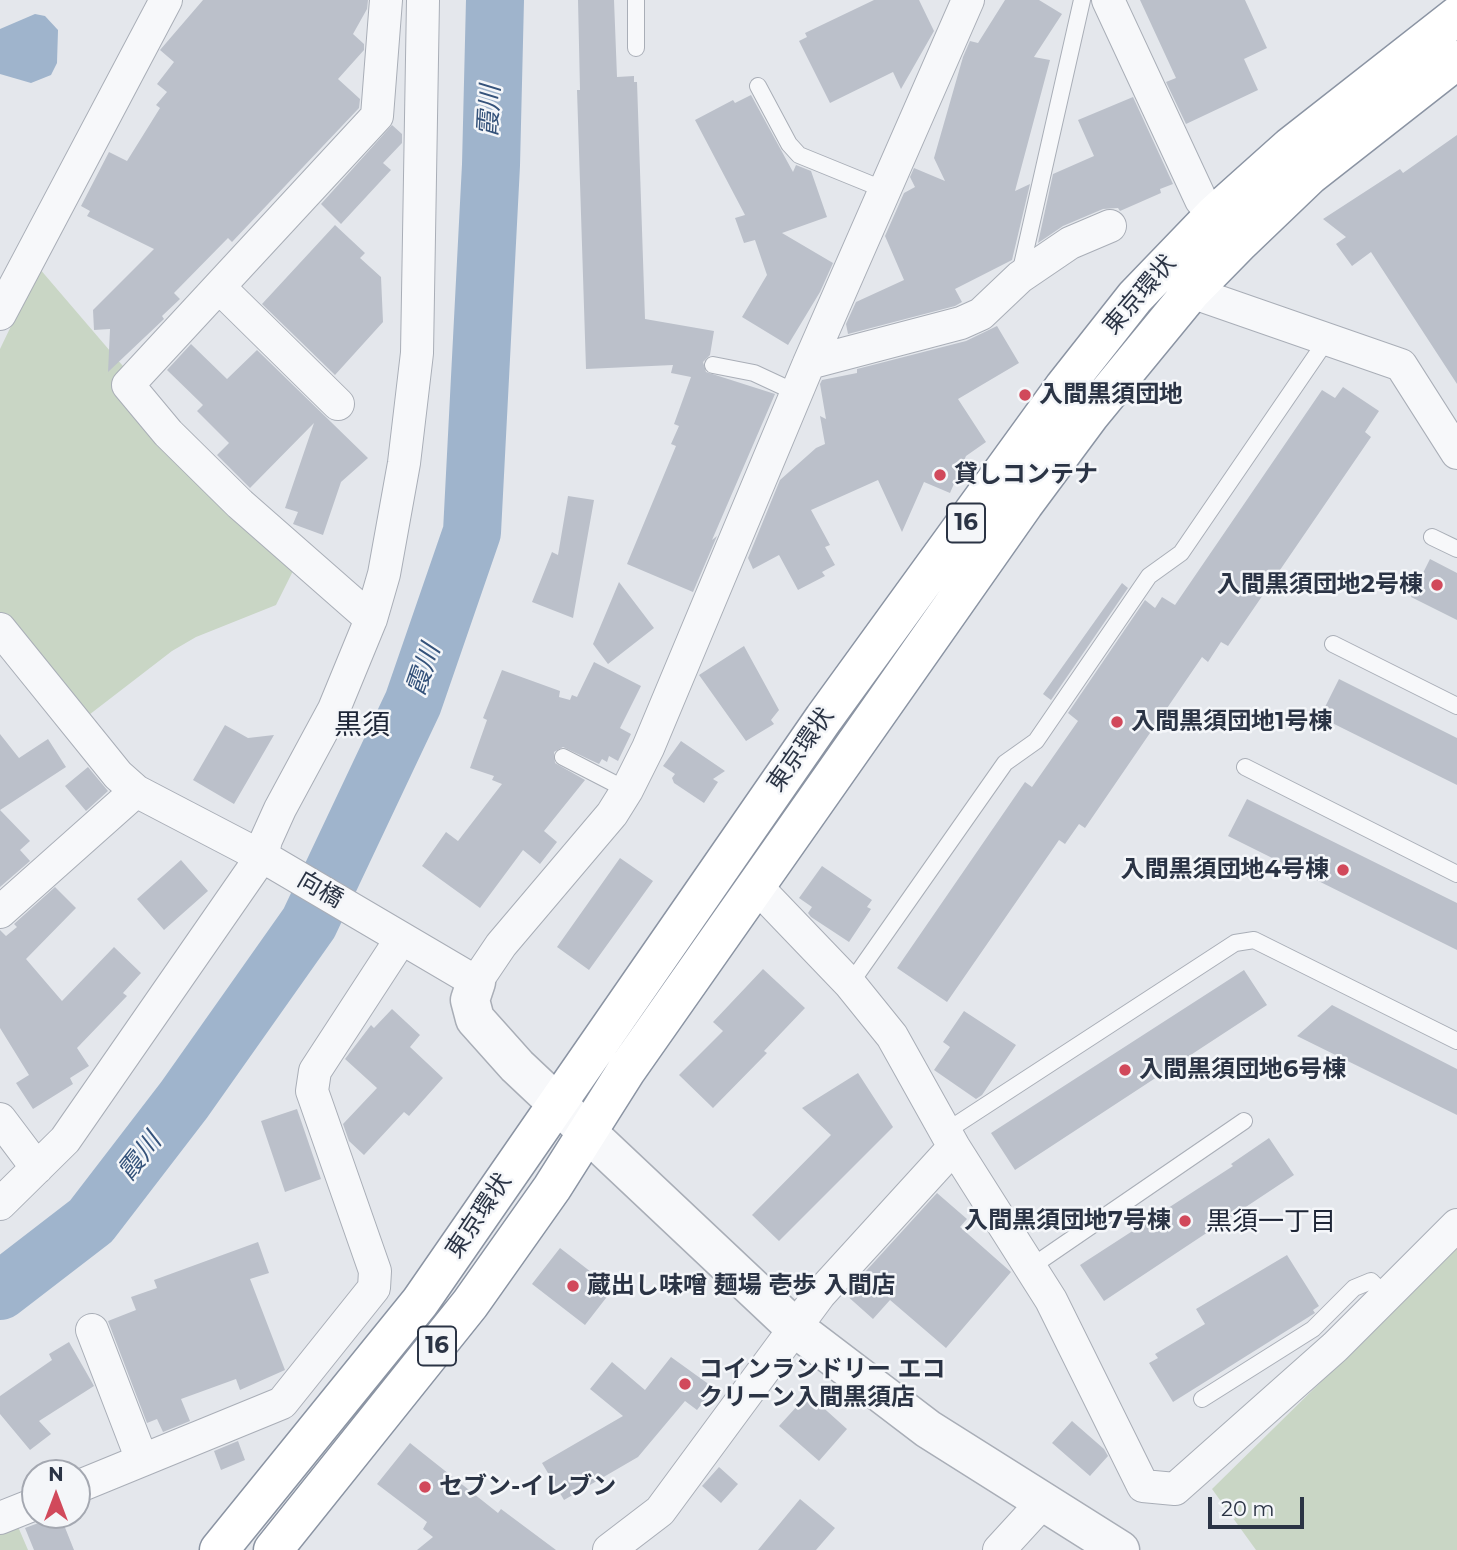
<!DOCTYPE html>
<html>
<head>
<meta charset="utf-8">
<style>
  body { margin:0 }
  #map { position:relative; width:1457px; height:1550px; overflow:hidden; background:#e4e7ec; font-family:Montserrat,sans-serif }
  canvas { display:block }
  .north { position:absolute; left:21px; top:1459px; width:70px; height:70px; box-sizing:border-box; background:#f4f6f9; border:2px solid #a4a8b1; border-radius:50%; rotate:0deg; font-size:19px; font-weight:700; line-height:28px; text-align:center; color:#2b3445 }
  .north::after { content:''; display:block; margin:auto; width:24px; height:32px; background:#d1495b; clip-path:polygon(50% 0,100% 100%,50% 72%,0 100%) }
  .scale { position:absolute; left:1208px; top:1497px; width:96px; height:32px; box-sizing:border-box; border:4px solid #2b3445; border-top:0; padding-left:9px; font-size:21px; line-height:24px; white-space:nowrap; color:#2b3445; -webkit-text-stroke:5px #f4f6f9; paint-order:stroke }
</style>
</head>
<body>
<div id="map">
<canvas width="1457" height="1550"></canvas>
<div class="north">N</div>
<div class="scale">20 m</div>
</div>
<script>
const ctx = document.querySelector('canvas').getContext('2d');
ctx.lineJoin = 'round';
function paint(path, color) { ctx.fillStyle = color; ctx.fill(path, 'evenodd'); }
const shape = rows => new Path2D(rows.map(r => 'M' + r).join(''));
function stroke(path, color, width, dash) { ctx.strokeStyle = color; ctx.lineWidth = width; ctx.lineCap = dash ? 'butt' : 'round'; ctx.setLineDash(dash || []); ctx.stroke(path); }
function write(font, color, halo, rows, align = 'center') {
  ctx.font = font + ' Montserrat,"Noto Sans JP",sans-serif'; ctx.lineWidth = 5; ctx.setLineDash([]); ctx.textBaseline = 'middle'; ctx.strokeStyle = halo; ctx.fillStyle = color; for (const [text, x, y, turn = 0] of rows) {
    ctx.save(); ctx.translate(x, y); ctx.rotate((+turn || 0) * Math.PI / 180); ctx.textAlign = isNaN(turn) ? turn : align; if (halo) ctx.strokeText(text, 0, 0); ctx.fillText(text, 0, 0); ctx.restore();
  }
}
paint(shape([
  [39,268,295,567,276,605,196,637,172,651,85,718,0,612,0,349],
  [1457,1248,1457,1550,1256,1550,1212,1489],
  [16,1522,28,1550,0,1550,0,1528]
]), '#c9d6c5');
paint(shape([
  [35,14,45,16,58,30,57,63,51,75,31,83,0,74,0,29]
]), '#9fb4cc');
stroke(shape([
  [0,1291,91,1221,184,1100,309,923,413,703,472,532,491,165,495,0]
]), '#9fb4cc', 58);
paint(shape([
  [203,0,368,0,367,9,353,34,364,44,364,50,338,79,360,99,359,108,232,242,228,238,174,293,180,299,162,316,164,319,108,372,110,329,94,330,93,310,154,249,87,216,90,211,81,206,109,152,127,161,160,108,156,105,167,92,157,84,174,62,160,50],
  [578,0,614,0,617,77,634,76,634,82,637,82,645,319,714,331,710,355,703,362,706,372,775,394,712,540,717,536,693,592,627,564,676,446,671,444,679,426,674,424,691,377,671,373,673,365,586,369,577,90,580,90],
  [874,0,919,0,934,31,901,89,893,72,830,103,799,41,807,37,805,33],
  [1005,0,1039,0,1062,14,1034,57,1050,60,1015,191,1030,184,1012,260,955,289,962,302,955,306,848,334,846,324,856,302,904,280,885,236,904,193,915,187,910,177,914,168,945,181,934,158,963,57,970,41,978,43],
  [1140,0,1245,0,1267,48,1244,59,1258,90,1186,124,1166,82,1176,78],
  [751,95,793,172,796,165,811,171,827,217,782,233,833,263,820,292,788,345,742,317,767,275,755,240,744,243,735,218,745,215,695,120,733,100,735,103],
  [1133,97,1173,184,1160,189,1161,193,1120,211,1118,208,1103,209,1063,226,1038,243,1053,174,1094,156,1078,120],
  [392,125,402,134,402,143,383,163,391,170,341,224,321,204],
  [1457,135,1457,384,1371,252,1352,266,1336,244,1346,237,1323,219,1400,169,1403,173],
  [335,225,365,253,360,258,381,277,383,322,335,375,262,304],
  [997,326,1019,363,958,399,986,442,966,456,950,493,924,482,902,532,878,480,811,510,830,545,825,547,835,565,822,572,825,576,798,590,779,555,753,569,748,558,780,480,816,448,825,444,820,416,826,419,820,384,822,380,857,373,857,369,966,341],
  [191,344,227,379,257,350,368,458,341,482,323,535,293,524,298,512,285,508,314,423,250,488,217,455,229,443,197,411,203,405,167,370],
  [1343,387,1379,411,1365,432,1371,437,1228,646,1221,642,1208,662,1202,657,1085,828,1079,824,1065,844,1059,840,947,1002,897,968,1025,782,1032,787,1078,721,1068,713,1145,600,1155,608,1162,597,1175,605,1322,390,1335,398],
  [568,496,594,500,573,618,532,602,552,552,558,555],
  [1430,559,1457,573,1457,620,1411,597],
  [619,582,654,628,608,664,593,644],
  [1122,583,1128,588,1051,700,1043,694],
  [744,646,779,710,771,720,774,724,746,741,699,675],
  [594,662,641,686,620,728,631,734,618,761,609,756,607,762,602,759,599,764,563,747,554,752,555,763,585,780,544,831,557,842,540,864,523,850,480,908,422,866,446,832,458,841,502,784,492,780,494,776,470,768,487,720,483,718,502,670,560,691,559,697,570,700,572,695,577,697],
  [1339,679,1457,738,1457,785,1320,717],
  [225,725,248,738,274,735,234,804,193,780],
  [0,734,19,758,48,739,66,767,0,810,30,841,20,850,30,861,0,887],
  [681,741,725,771,713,779,718,782,704,803,674,783,672,778,675,774,663,766],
  [88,767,108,791,86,811,65,786],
  [1247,799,1457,903,1457,950,1228,836],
  [620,858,653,881,589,970,557,947],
  [181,860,208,891,164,930,137,899],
  [822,866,872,900,867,907,871,909,849,942,811,917,808,913,812,907,799,898],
  [55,887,76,908,26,959,62,1001,114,947,141,973,123,993,127,996,77,1048,89,1066,70,1078,73,1084,33,1109,16,1083,29,1075,0,1028,0,930,6,936,17,927,14,924],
  [763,969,805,1008,764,1051,767,1053,713,1108,679,1075,723,1031,713,1022],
  [1244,970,1267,1005,1015,1170,991,1133],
  [1332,1005,1457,1069,1457,1115,1297,1036],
  [392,1009,420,1035,410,1047,443,1078,409,1116,404,1112,364,1155,349,1141,343,1124,377,1088,345,1059,371,1025,374,1028],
  [964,1011,1016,1045,982,1095,976,1099,934,1070,950,1047,943,1042],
  [858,1073,893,1127,779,1241,752,1215,831,1135,802,1108],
  [297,1109,321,1179,285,1192,261,1121],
  [1269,1138,1294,1175,1104,1301,1080,1265,1233,1166,1231,1164],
  [937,1193,967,1219,960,1227,1011,1272,946,1348,890,1300,873,1319,845,1294],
  [258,1242,269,1273,250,1279,285,1370,240,1390,236,1379,181,1399,190,1421,163,1432,157,1419,147,1423,108,1321,136,1310,131,1297,157,1288,154,1280],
  [560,1248,613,1289,585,1325,532,1284],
  [1287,1255,1319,1306,1313,1310,1315,1313,1173,1402,1149,1363,1158,1358,1155,1354,1205,1324,1196,1309],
  [69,1342,94,1386,39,1421,51,1434,30,1450,0,1414,0,1396,52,1360,49,1354],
  [671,1357,714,1388,697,1410,685,1401,638,1457,564,1500,542,1463,623,1416,590,1389,612,1362,645,1390],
  [808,1394,847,1429,819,1461,779,1426],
  [1072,1421,1104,1449,1108,1456,1090,1476,1052,1443],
  [238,1441,245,1460,221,1470,214,1451],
  [410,1443,498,1513,501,1509,556,1550,417,1550,433,1537,423,1529,427,1522,377,1484],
  [719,1467,738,1484,721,1503,702,1486],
  [800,1499,835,1528,816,1550,758,1550],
  [60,1515,74,1550,34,1550,25,1528]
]), '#bbc0ca');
const service = shape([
  [636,48,636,0],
  [758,86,789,144,799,155,885,190],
  [1020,274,1082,0],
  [713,365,754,373,797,393],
  [1432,537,1457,549],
  [1333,644,1457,706],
  [563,757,627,790],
  [1245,767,1457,874],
  [850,984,1005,763,1036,741,1149,576,1181,553,1326,341],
  [945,1132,1235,943,1254,940,1457,1041],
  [1031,1267,1244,1121],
  [1202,1399,1313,1329,1354,1288,1371,1281,1386,1296]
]);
const minor = shape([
  [1108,0,1201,200,1214,215],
  [220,288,338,404],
  [1191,292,1401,365,1457,453],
  [0,314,166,0],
  [809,363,961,323,981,314,1020,277,1070,243,1110,226],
  [371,619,240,504,168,433,128,385,377,116,386,0],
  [0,629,118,775,136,791,272,862,476,982,501,945,612,814,627,790,648,748,809,363,968,0],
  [756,886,850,984,892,1036,954,1147,1051,1300,1143,1486,1175,1489,1335,1347,1457,1225],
  [0,912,136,791],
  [0,1119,37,1168],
  [0,1204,65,1140,262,856,266,840,280,809,334,709,371,619,384,574,404,463,417,353,423,0],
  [92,1330,142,1460],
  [77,1487,282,1403,374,1288,375,1271,312,1091,315,1071,401,939],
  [0,1518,35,1504],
  [609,1550,660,1511,820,1294,954,1147],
  [999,1550,1043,1502]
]);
const tertiary = shape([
  [476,982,470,1000,475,1019,517,1066,794,1327,928,1429,1120,1550]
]);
const trunk = shape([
  [219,1550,420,1302,824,718,1064,387,1135,297,1214,215,1290,147,1457,16],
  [273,1550,470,1304,552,1188,626,1071,1024,504,1090,415,1191,292,1240,242,1310,175,1457,60]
]);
stroke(service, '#a9aeb7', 18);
stroke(minor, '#a9aeb7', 34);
stroke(tertiary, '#a9aeb7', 41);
stroke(trunk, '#8b94a3', 41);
stroke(service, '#f7f8fa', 16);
stroke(minor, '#f7f8fa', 32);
stroke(tertiary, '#f7f8fa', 38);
stroke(trunk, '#fff', 38);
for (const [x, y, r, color] of [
  [1025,395,7,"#d1495b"],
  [940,475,7,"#d1495b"],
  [1437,585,7,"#d1495b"],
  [1117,722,7,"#d1495b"],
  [1343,870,7,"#d1495b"],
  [1125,1070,7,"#d1495b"],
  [1185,1221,7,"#d1495b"],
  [573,1286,7,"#d1495b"],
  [685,1384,7,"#d1495b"],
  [425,1487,7,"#d1495b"]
]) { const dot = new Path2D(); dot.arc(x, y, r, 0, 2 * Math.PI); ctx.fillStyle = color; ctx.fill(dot); stroke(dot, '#f4f6f9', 2.5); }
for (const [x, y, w] of [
  [966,523,38],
  [437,1346,38]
]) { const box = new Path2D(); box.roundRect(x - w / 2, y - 19.5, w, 39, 5); ctx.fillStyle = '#f4f6f9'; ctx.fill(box); stroke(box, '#2b3445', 2); }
write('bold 23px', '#2b3445', null, [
  ["16",966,523],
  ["16",437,1346]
]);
write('24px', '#2b3445', '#f4f6f9', [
  ["東京環状",1140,295,-49],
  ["東京環状",801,750,-55],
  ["向橋",320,890,30],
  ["東京環状",479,1216,-56]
]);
write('bold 24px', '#2b3445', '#f4f6f9', [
  ["入間黒須団地",1039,395],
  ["貸しコンテナ",954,475],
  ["入間黒須団地2号棟",1423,585,"right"],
  ["入間黒須団地1号棟",1131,722],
  ["入間黒須団地4号棟",1329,870,"right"],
  ["入間黒須団地6号棟",1139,1070],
  ["入間黒須団地7号棟",1171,1221,"right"],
  ["蔵出し味噌 麺場 壱歩 入間店",587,1286],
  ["コインランドリー エコ",699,1370],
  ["クリーン入間黒須店",699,1398],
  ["セブン-イレブン",439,1487]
], 'left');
write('italic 26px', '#34527a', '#f4f6f9', [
  ["霞川",490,111,-87],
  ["霞川",424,670,-71],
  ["霞川",140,1157,-52]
]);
write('26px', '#1d2536', '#f4f6f9', [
  ["黒須一丁目",1271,1222]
]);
write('28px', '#1d2536', '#f4f6f9', [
  ["黒須",362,726]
]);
</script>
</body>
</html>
